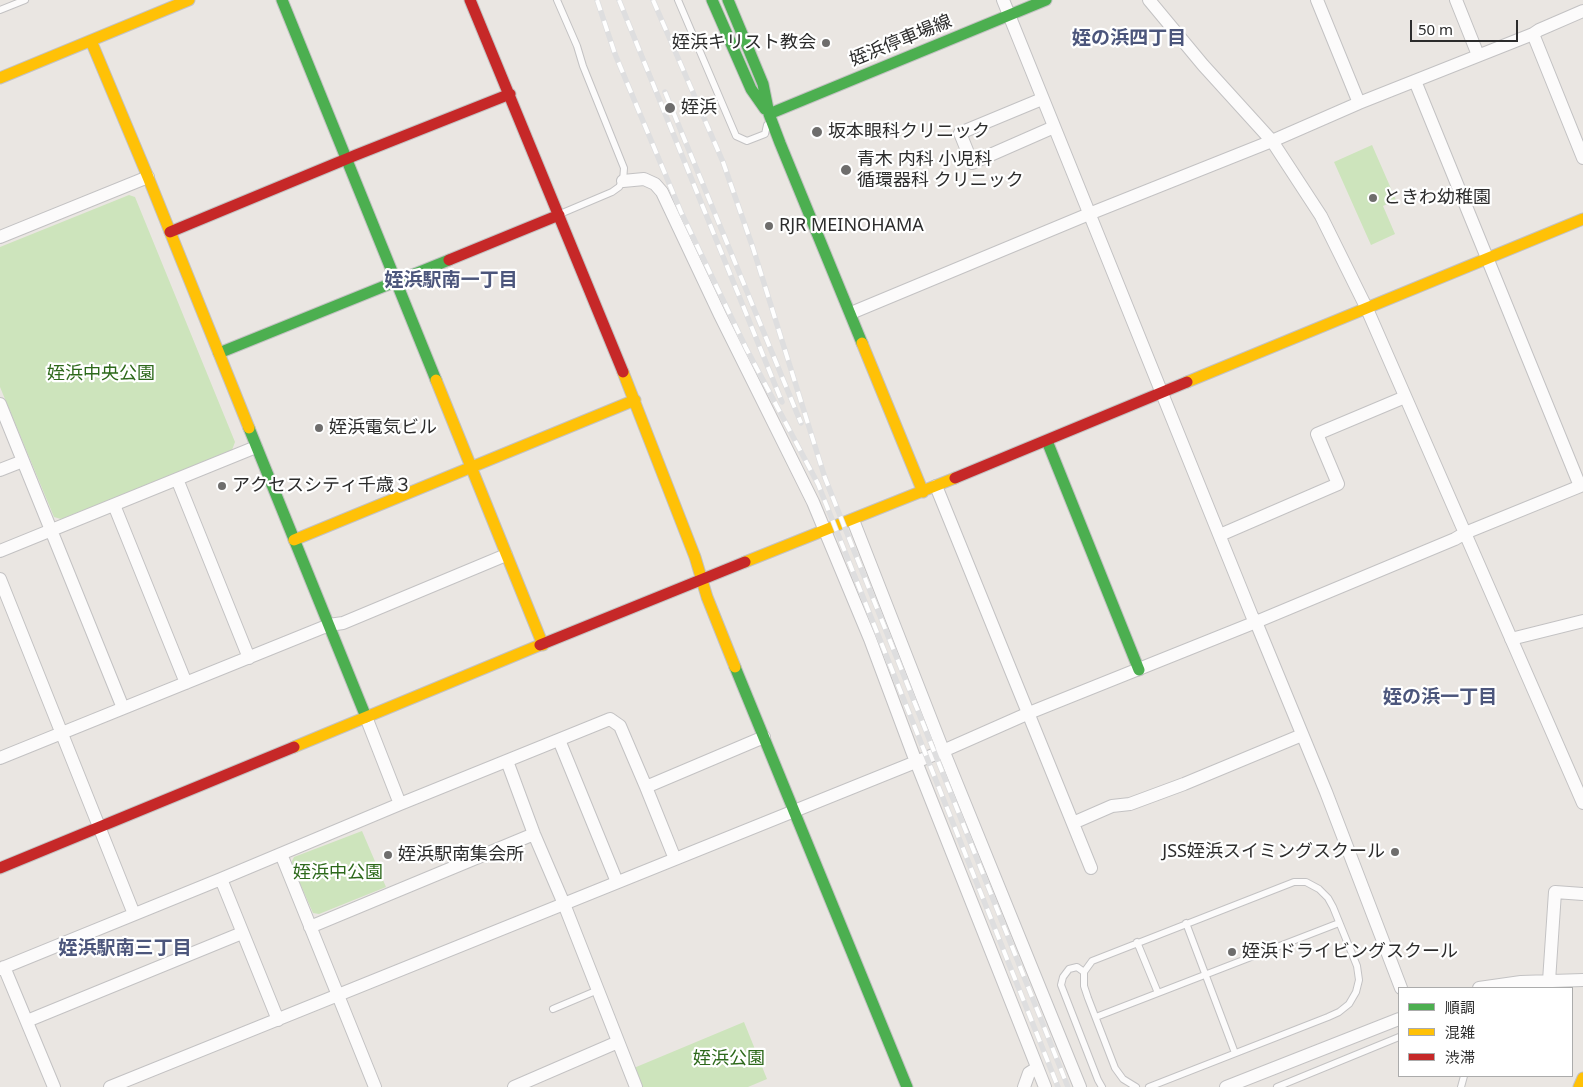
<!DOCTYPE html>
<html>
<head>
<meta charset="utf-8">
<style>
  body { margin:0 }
  #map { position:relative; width:1583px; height:1087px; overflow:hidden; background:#eae6e2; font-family:"Noto Sans","Noto Sans JP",sans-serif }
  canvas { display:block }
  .legend { position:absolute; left:1398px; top:987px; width:175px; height:90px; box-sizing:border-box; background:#fff; border:1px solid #ababab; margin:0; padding:6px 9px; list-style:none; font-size:15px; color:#2c2c2c }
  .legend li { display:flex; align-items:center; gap:10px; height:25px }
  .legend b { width:25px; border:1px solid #ababab }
  .scale { position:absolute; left:1410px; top:20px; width:108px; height:22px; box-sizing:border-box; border:2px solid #2c2c2c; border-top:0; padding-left:6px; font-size:15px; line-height:18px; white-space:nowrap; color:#2c2c2c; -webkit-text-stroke:4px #fff; paint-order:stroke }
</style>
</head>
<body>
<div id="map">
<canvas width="1583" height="1087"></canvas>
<ul class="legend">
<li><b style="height:6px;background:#4caf50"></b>順調</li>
<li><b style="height:6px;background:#ffc107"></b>混雑</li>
<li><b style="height:6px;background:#c62828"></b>渋滞</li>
</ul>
<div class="scale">50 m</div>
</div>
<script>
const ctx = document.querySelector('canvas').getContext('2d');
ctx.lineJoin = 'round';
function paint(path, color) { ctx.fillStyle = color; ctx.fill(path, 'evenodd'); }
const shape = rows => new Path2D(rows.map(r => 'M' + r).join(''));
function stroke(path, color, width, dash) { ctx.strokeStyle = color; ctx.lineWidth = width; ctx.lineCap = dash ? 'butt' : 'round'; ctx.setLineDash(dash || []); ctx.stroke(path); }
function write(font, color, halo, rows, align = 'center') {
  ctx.font = font + ' "Noto Sans","Noto Sans JP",sans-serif'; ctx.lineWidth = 4.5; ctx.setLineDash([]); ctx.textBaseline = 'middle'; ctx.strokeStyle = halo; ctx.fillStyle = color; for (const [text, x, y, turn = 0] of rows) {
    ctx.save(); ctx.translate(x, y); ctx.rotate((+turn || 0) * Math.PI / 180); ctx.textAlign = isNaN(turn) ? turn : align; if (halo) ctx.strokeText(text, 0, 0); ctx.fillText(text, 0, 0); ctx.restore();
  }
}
paint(shape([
  [1372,145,1396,200,1383,206,1395,234,1371,245,1334,162],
  [129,195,135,197,235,442,232,450,181,472,61,519,54,517,0,387,0,247],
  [362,831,386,887,319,914,313,913,291,863,294,857],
  [744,1022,767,1079,748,1087,637,1087,629,1070]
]), '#cde4bc');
const lane = shape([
  [557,0,577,46,583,66,624,168,623,181,619,187,612,192,560,214],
  [678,0,736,136,747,141,765,134,767,125],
  [0,10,25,0],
  [1186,923,1235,1053],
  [1137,942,1158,993],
  [1084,972,1077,967,1069,969,1063,977,1061,985,1098,1080,1102,1087],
  [553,1009,598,990],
  [1096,1017,1339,923],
  [1136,1087,1123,1079,1115,1068,1088,998,1084,986,1084,972,1092,961,1294,882,1306,882,1319,889,1328,898,1333,907,1357,966,1359,980,1356,992,1349,1004,1339,1012,1328,1017,1149,1087],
  [1277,1087,1399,1037],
  [1461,1087,1464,1076]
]);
const street = shape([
  [1003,0,1252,616,1256,622,1326,792,1401,988],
  [1149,0,1203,65,1272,141,1321,216,1367,309,1583,803],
  [1317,0,1359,103],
  [1456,0,1478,55],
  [1533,34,1583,158],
  [1415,81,1580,486],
  [1042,99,960,133,972,163,1054,127],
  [623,181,644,179,655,184,662,192,720,315,813,502,870,639,913,754,1045,1087],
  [0,237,148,177],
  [851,313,1089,214,1272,141,1359,103,1533,34,1539,30,1583,11],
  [0,404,123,708],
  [0,470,23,461],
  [177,479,249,658],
  [936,486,1091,868],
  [114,505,186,683],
  [853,520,941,745,1080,1087],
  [1220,535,1338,484,1317,434,1405,397],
  [0,551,256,447],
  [0,579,134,914],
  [1511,639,1583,621],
  [366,717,400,804],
  [559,740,617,882],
  [0,758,329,625,343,623,506,555],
  [507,761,534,834,564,904,636,1087],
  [646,787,764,737],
  [1073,823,1112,806,1130,804,1184,784,1302,735],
  [281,854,375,1087],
  [221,879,278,1020],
  [310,927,534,834],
  [4,967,54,1087],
  [0,969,221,879,400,804,610,719,620,726,646,787,675,859],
  [1549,981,1555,892,1583,894],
  [1479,988,1521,982,1583,980],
  [27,1021,242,933],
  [110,1087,943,751,1029,713,1256,622,1455,539,1465,533,1583,485],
  [514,1087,618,1042],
  [1024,1087,1029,1073,1037,1068],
  [1226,1087,1399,1019]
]);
const fast = shape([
  [282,0,436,380],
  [712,0,751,89,765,109],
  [728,0,763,84,769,114,780,143,862,343],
  [769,114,1046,0],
  [219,353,449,260],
  [249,428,366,717],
  [1047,441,1139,670],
  [735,667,907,1087]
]);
const slow = shape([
  [91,41,148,177,249,428],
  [0,78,189,0],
  [862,343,923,492],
  [623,372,695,557,707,597,735,667],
  [436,380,543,645],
  [1187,382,1583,219],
  [294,540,635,400],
  [745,562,955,478],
  [294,747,540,645],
  [1579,1087,1583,1078]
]);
const jam = shape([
  [470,0,623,372],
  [170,232,356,155,510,94],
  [449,260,559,215],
  [955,478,1187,382],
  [540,645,745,562],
  [0,868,294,747]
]);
stroke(lane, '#c3c2c3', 8);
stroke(street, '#c3c2c3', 14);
stroke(fast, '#c3c2c3', 13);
stroke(slow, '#c3c2c3', 13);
stroke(jam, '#c3c2c3', 13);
stroke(lane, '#fcfbfb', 6);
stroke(street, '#fcfbfb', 12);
stroke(fast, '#4caf50', 11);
stroke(slow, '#ffc107', 11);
stroke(jam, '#c62828', 11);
const rail = shape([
  [597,0,615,54,681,212,746,348,818,484,1058,1087],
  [619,0,782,402],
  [653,0,723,162,753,248,825,478,1068,1087],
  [665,92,801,423]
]);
stroke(rail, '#dededf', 5.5);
stroke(rail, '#fff', 4, [11]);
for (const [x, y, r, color] of [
  [826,43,5,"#6e6d6c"],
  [670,108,6,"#6e6d6c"],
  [817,132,6,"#6e6d6c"],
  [846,170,6,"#6e6d6c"],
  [1373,198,5,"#6e6d6c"],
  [769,226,5,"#6e6d6c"],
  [319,428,5,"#6e6d6c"],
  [222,486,5,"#6e6d6c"],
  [1395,852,5,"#6e6d6c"],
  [388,855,5,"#6e6d6c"],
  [1232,952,5,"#6e6d6c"]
]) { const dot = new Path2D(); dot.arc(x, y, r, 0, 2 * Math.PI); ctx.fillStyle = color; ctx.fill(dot); stroke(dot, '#fff', 2); }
write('18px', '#2c2c2c', '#fff', [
  ["姪浜停車場線",901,41,-22]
]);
write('18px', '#2c2c2c', '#fff', [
  ["姪浜キリスト教会",816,43,"right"],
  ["姪浜",681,108],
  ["坂本眼科クリニック",828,132],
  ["青木 内科 小児科",857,160],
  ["循環器科 クリニック",857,181],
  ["ときわ幼稚園",1383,198],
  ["RJR MEINOHAMA",779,226],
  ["姪浜電気ビル",329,428],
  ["アクセスシティ千歳３",232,486],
  ["JSS姪浜スイミングスクール",1385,852,"right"],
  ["姪浜駅南集会所",398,855],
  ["姪浜ドライビングスクール",1242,952]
], 'left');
write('18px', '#2d691b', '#fff', [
  ["姪浜中央公園",101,374],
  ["姪浜中公園",338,873],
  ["姪浜公園",729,1059]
]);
write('bold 19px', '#4c567c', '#fff', [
  ["姪の浜四丁目",1129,39],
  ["姪浜駅南一丁目",451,281],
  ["姪の浜一丁目",1440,698],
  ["姪浜駅南三丁目",125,949]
]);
</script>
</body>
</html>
